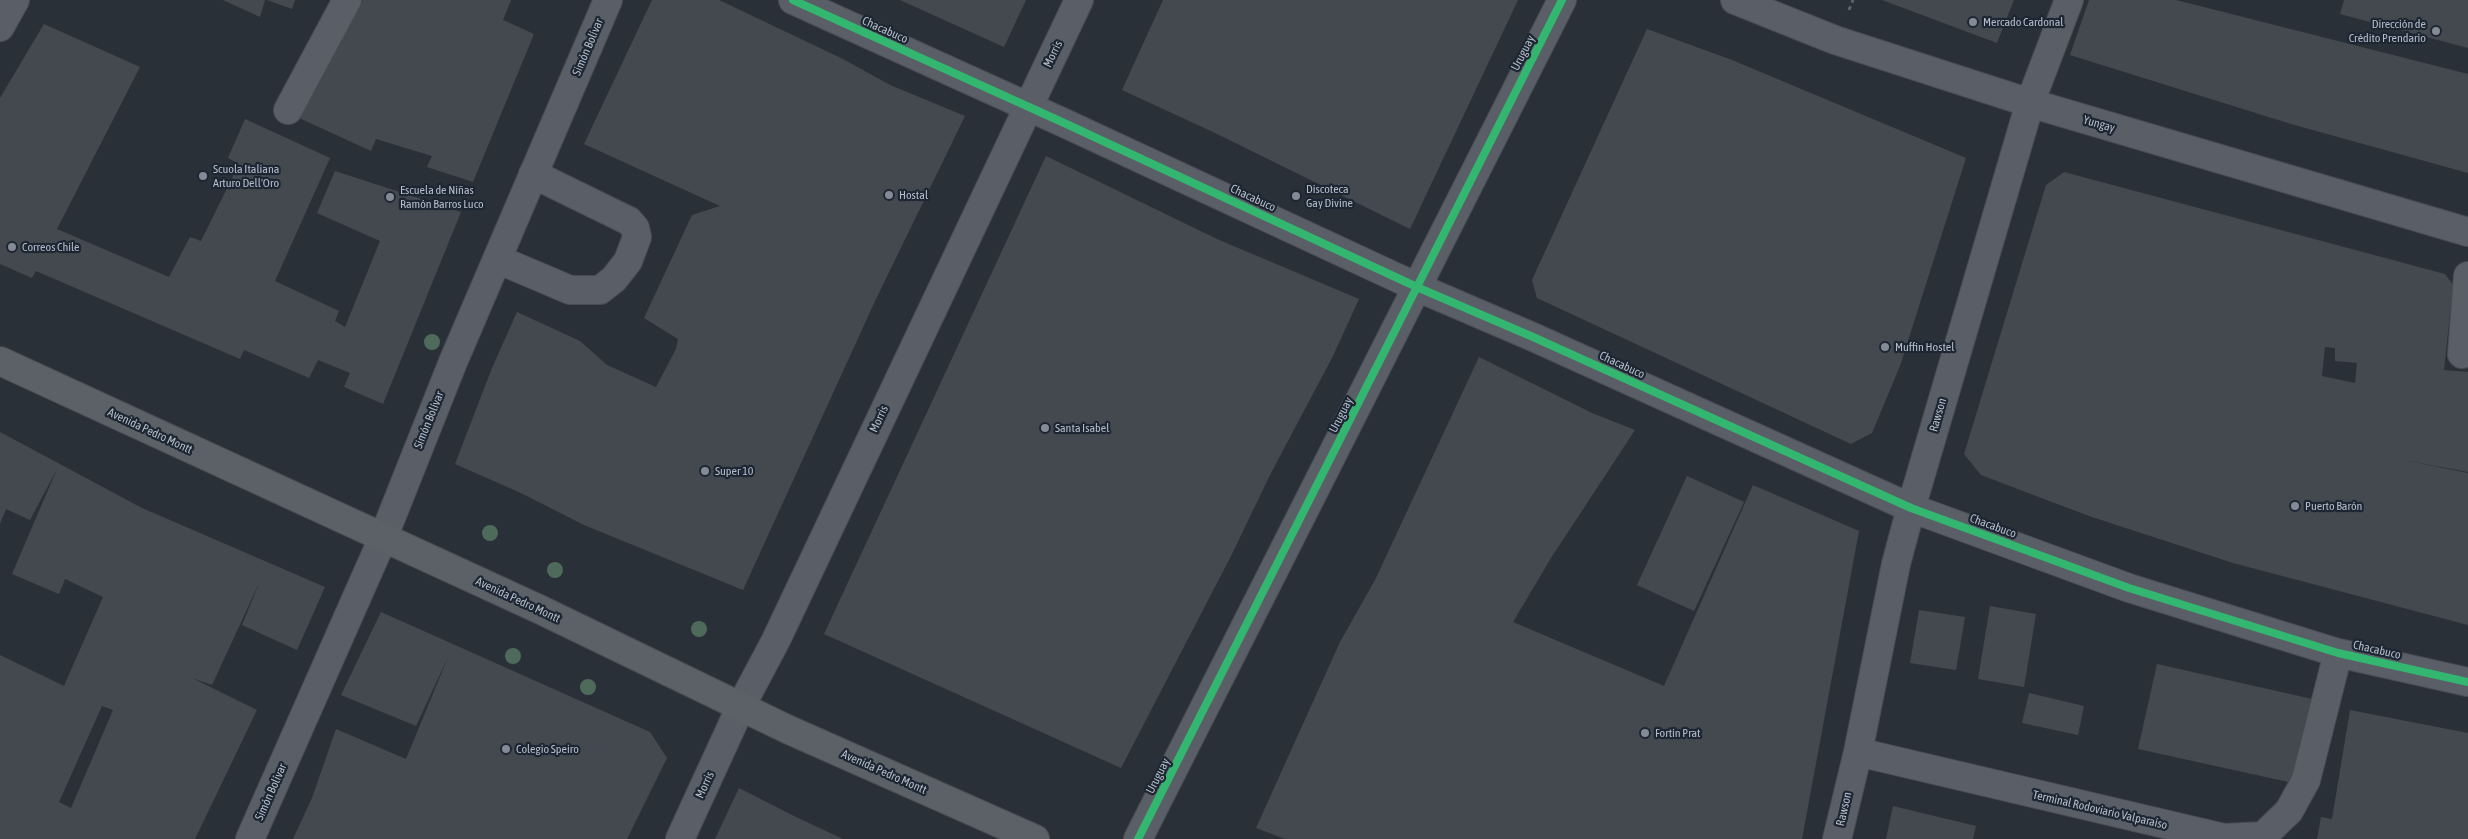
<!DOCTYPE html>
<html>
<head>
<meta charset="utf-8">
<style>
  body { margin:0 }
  canvas { display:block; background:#2a3038 }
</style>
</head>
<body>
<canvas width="2468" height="839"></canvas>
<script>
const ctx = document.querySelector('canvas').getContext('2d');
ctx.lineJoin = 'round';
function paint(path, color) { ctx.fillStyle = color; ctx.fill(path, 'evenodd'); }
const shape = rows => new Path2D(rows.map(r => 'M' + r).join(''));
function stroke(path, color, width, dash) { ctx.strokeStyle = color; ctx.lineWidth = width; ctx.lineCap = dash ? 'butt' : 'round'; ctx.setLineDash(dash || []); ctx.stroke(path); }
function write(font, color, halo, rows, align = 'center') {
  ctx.font = font + ' "Asap Condensed",sans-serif'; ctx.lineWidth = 4.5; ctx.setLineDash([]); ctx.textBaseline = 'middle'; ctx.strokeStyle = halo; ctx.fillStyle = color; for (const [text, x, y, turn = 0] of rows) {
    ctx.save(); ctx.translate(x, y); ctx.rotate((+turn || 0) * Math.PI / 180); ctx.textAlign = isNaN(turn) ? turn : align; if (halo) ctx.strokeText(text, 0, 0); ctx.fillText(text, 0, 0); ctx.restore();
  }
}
paint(shape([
  [223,0,265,0,260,17],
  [267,0,295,0,292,9],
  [363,0,511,0,503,20,534,34,473,182,427,167,432,156,376,139,371,151,297,117],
  [652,0,719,0,843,59,890,85,965,116,876,299,743,590,584,525,521,493,455,464,492,368,517,312,580,341,607,365,656,387,676,349,678,339,644,318,692,215,720,206,584,144],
  [900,0,1026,0,1004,47],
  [1163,0,1518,0,1410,229,1213,132,1122,90],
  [1882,0,2014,0,1997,43],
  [2089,0,2176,0,2468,74,2468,173,2291,124,2070,55],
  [2344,0,2468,0,2468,48,2340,14],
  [44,24,140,67,57,229,169,277,190,237,201,241,239,164,228,158,245,119,330,158,275,281,339,311,335,321,345,327,380,241,317,213,335,171,461,212,383,404,344,387,350,373,318,360,309,378,244,350,240,359,36,271,32,278,0,264,0,98],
  [1647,29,1732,60,1966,158,1900,366,1872,433,1851,444,1537,298,1532,280],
  [1046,156,1217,239,1359,299,1333,356,1271,473,1231,556,1121,768,824,634],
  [2064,172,2445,274,2453,285,2444,370,2468,372,2468,472,2399,459,2468,473,2468,625,2233,563,2089,516,1981,475,1964,454,2046,185],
  [2325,347,2335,348,2335,361,2357,363,2355,383,2322,376],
  [1479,357,1592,413,1635,430,1551,558,1513,622,1664,686,1753,485,1859,531,1802,839,1285,839,1256,828,1340,642,1375,580],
  [0,432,142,508,325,587,297,650,242,625,260,581,212,685,192,678,257,710,195,839,0,839,0,655,64,686,103,597,65,579,59,594,12,574,57,469,30,520,6,509,0,524],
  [102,706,113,710,71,808,59,802],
  [1687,476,1744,502,1694,611,1637,585],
  [1990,606,2036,614,2024,687,1978,679],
  [1919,610,1965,617,1956,670,1910,663],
  [381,612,650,732,667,758,627,839,293,839,312,798,336,729,406,759,449,655,416,726,341,695],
  [2157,664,2312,699,2293,783,2138,749],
  [2029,693,2084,706,2078,735,2022,723],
  [2350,710,2468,733,2468,839,2317,839,2321,817,2332,819],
  [739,788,796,817,843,839,715,839],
  [1893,806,1976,826,1973,839,1886,839]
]), '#444950');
const minor = shape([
  [793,0,1062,122,1419,288,1533,337,1911,508,2129,588,2338,653,2468,682],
  [1735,0,1835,40,2030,103,2468,232],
  [0,27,15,0],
  [288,110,347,0],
  [497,259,570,290,600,290,614,279,628,261,637,237,635,228,629,221,533,174],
  [2462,354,2468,276],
  [1858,752,2224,838,2263,836,2289,811,2306,780,2338,653],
  [250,839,383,538,453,362,608,0],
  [680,839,741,706,776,640,1079,0],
  [1138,839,1562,0],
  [1837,839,1858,752,1896,564,1911,508,2030,103,2069,0]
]);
const major = shape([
  [0,361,541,610,787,729,1035,839]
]);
stroke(minor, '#484c53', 30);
stroke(major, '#484c55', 30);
stroke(shape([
  [1849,10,1853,0]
]), '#5d636a', 3, [4, 4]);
stroke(minor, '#5a5e66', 28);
stroke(major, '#5c6168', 28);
stroke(shape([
  [793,0,1062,122,1419,288,1533,337,1911,508,2129,588,2338,653,2468,682],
  [1138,839,1562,0]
]), '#33b770', 8);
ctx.fillStyle = '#4e6a5a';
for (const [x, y] of [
  [432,342],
  [490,533],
  [555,570],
  [699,629],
  [513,656],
  [588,687]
]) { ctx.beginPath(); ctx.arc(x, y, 8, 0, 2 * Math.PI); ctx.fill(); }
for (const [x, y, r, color] of [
  [1973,22,5,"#848b96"],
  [2436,31,5,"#848b96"],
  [203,176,5,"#848b96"],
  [889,195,5,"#848b96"],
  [1296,196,5,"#848b96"],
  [390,197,5,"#848b96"],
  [12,247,5,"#848b96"],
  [1885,347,5,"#848b96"],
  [1045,428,5,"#848b96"],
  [705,471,5,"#848b96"],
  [2295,506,5,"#848b96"],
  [1645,733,5,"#848b96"],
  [506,749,5,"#848b96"]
]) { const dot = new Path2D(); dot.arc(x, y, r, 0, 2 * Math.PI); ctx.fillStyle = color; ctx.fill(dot); stroke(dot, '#1d2633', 2); }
write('12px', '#b4bcc9', '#1d2633', [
  ["Mercado Cardonal",1983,22],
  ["Dirección de",2426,24,"right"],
  ["Crédito Prendario",2426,38,"right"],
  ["Scuola Italiana",213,169],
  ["Arturo Dell'Oro",213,183],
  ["Discoteca",1306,189],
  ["Gay Divine",1306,203],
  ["Escuela de Niñas",400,190],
  ["Ramón Barros Luco",400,204],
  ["Hostal",899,195],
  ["Correos Chile",22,247],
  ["Muffin Hostel",1895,347],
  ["Santa Isabel",1055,428],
  ["Super 10",715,471],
  ["Puerto Barón",2305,506],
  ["Fortín Prat",1655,733],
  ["Colegio Speiro",516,749]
], 'left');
write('12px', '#b4bcc9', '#1d2633', [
  ["Chacabuco",885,30,24],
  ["Simón Bolívar",588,47,-67],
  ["Uruguay",1523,53,-63],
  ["Morris",1053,54,-64],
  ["Yungay",2099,124,16],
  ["Chacabuco",1253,198,25],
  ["Chacabuco",1622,365,25],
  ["Uruguay",1341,415,-63],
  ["Rawson",1938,415,-74],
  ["Morris",879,419,-65],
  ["Simón Bolívar",429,420,-68],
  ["Avenida Pedro Montt",150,431,25],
  ["Chacabuco",1993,526,20],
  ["Avenida Pedro Montt",518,600,25],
  ["Chacabuco",2377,650,13],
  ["Avenida Pedro Montt",884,772,24],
  ["Uruguay",1158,776,-63],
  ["Morris",705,785,-65],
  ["Simón Bolívar",271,792,-66],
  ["Rawson",1844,809,-77],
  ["Terminal Rodoviario Valparaíso",2100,810,13]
]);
</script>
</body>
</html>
